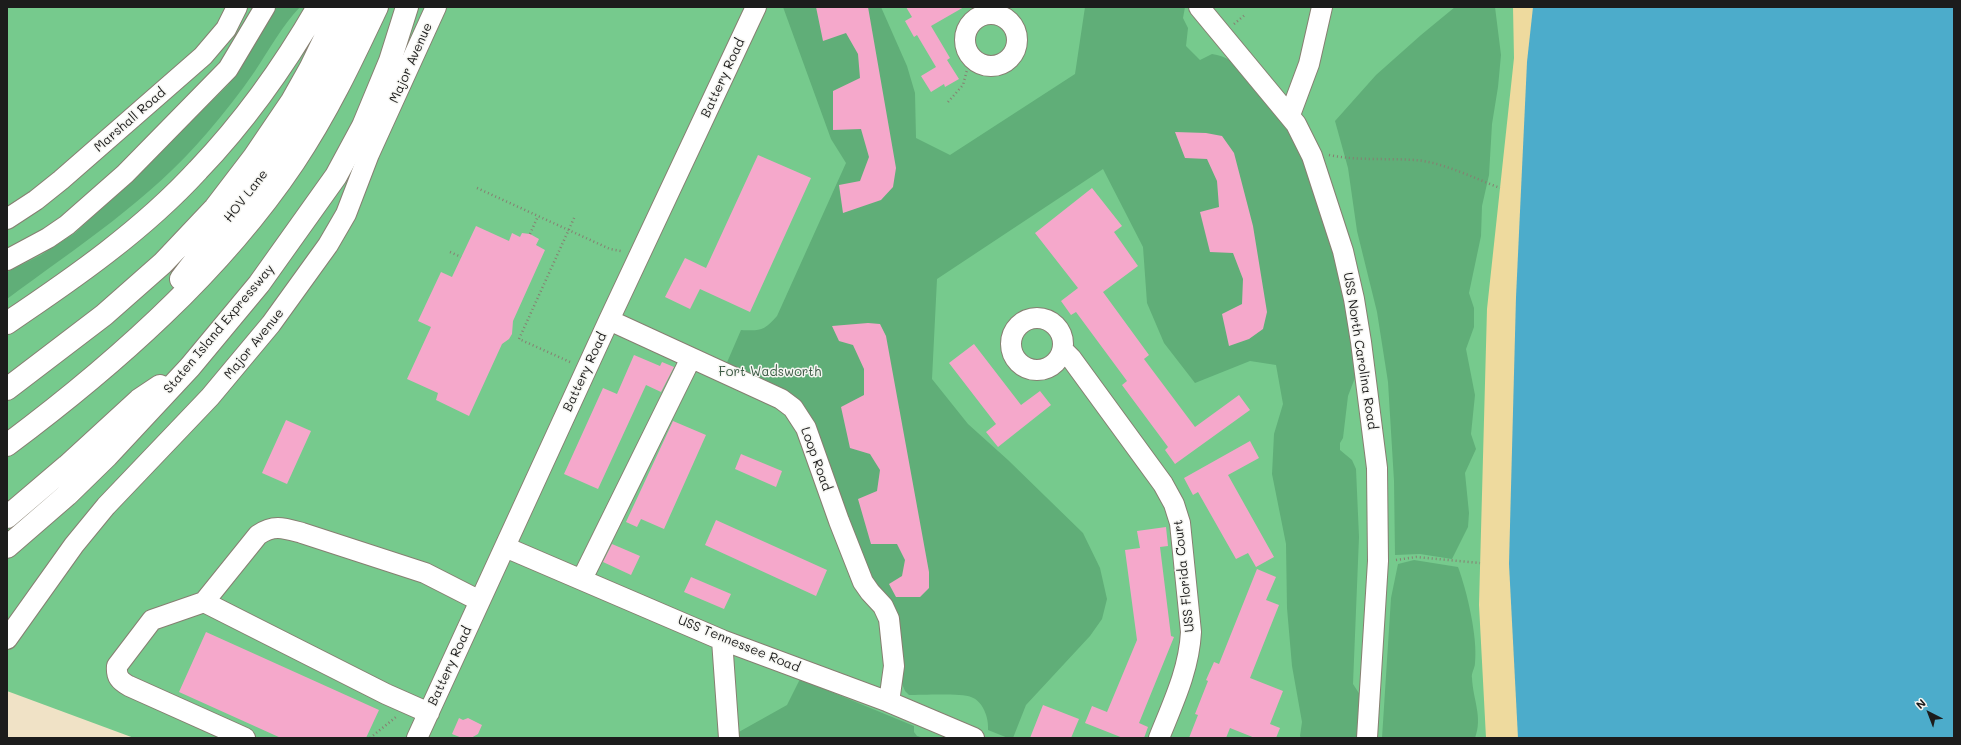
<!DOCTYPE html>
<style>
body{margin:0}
#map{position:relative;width:1961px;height:745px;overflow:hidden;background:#f0e2c6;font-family:Mali,sans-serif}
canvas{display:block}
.frame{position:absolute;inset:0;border:8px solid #1c1c1c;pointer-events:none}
.north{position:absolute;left:1909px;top:693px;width:40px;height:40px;-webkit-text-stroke:3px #f6f6f2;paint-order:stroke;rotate:318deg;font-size:11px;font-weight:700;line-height:16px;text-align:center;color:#1c1c1c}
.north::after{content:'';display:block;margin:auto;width:14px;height:18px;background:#1c1c1c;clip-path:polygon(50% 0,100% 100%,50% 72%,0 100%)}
</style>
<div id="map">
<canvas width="1961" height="745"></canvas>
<div class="frame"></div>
<div class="north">N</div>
</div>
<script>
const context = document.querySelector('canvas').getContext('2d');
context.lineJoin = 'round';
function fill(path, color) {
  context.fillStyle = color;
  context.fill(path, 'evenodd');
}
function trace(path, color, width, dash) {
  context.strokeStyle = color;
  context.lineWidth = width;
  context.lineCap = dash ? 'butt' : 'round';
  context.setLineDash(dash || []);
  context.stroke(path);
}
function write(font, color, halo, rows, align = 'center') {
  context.font = font + ' Mali,sans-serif';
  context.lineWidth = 3;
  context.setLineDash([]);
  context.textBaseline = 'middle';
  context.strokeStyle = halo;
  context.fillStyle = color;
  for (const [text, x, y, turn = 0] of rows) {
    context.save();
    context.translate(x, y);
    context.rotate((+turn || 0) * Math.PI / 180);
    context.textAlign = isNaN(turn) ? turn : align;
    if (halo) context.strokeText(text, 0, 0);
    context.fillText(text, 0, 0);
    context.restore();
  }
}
fill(new Path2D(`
 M7,7H1533L1518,738H134L7,691Z`), '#76ca8d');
fill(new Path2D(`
 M276,7H300C282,26 269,50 255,71C240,93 224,113 207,133C150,200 77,247 7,299V272L41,255L75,233L133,179L228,85Z
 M783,7H881L907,66L915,93L916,138L950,155L1075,74L1085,7H1185L1183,18L1188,28L1186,46L1200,60L1212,54C1226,56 1234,62 1244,71L1300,145L1338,259L1358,370L1348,396L1343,438L1340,443V450L1352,460L1356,469L1359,537L1353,684L1362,698L1358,738H1301L1300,736L1302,722L1292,666L1287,608L1286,544L1272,474L1274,434L1283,404L1276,365L1250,361L1195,383L1164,343L1147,303L1143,247L1103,169L937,279L932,379L968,424L1008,460L1083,533L1100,568L1107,599L1102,619L1090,636L1026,705L1013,738H1008L988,730C989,718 983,701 971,697C962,693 921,695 909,695L905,691L900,679L901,629L895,612L864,568L811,416L802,405L725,367L741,330C760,331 764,331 777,316L846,163L831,139Z
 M1455,7H1495L1501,55L1498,87L1492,124L1489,175L1482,206L1481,236L1469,293L1474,308V327L1466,349L1475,395L1471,434L1476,449L1465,473L1469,513L1468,527L1452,559L1420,554L1395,555L1394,481L1388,382L1377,312L1357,231L1348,168L1335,121L1376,75L1421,35Z
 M1414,560L1458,567C1467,591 1478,638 1475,663C1475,668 1471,673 1472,678C1473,700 1483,717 1475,738H1382L1391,598L1398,564Z
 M800,679L914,726V732L917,736L924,738H737V733L787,705Z`), '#60ae78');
fill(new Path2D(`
 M1513,7H1649L1621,738H1486L1479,605L1487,309L1514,58Z`), '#eeda9e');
fill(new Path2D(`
 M1533,7H1954V738H1518L1509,564L1516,297L1527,62Z`), '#4caccb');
fill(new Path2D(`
 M816,7H868L896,168L893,187L881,200L843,213L839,185L860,181L869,157L861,129L833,130V91L860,78L858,54L846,33L823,41Z
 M906,7H964L931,26L950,58L947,60L959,79L945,87L944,84L931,92L921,76L936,67L917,35L914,37L905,21L912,17Z
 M1175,132L1206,133L1222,136L1234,153L1253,226L1267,312L1263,329L1249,339L1229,346L1222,314L1242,304L1243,279L1233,253L1210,252L1200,212L1219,207L1217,181L1207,159L1185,158Z
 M758,155L811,178L750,312L700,289L690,309L665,297L685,258L706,268Z
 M1092,188L1122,226L1114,232L1138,266L1103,292L1149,355L1144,359L1195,427L1239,395L1250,410L1175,464L1165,450L1168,447L1122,385L1127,381L1076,312L1071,315L1061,301L1078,288L1035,233Z
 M476,226L509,241L512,233L520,237L522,233L530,234L539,239L536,245L545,250L513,321L512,334L509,339L502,344L469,416L436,400L438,393L407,379L431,327L418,321L441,272L452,277Z
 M868,323L880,324L886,336L929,572V588L920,597H896L889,584L902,576L905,560L897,544H871L858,499L877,491L880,470L870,454L850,448L841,407L864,395V369L853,345L839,341L832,326Z
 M974,344L1021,405L1040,391L1051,405L998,447L986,432L996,424L949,363Z
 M634,355L660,366L662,362L674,367L661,392L646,385L598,489L564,474L603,388L617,394Z
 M286,420L311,431L287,484L262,473Z
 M673,421L706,435L664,529L641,519L637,527L626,522Z
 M1250,441L1259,458L1228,475L1274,557L1256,567L1248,553L1236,559L1198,492L1193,495L1184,478Z
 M741,454L782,471L776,487L735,469Z
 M716,520L827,570L816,596L705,545Z
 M1166,527L1168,546L1160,547L1171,636L1174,637L1139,723L1148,727L1144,738H1123L1085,723L1092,706L1107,712L1137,640L1125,550L1140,548L1137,531Z
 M612,544L640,556L631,575L603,562Z
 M1257,569L1276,577L1266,600L1279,605L1250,678L1283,691L1270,724L1280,728L1276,738H1255L1230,728L1226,738H1189L1198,715L1195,714L1208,681L1206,680L1214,662L1219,664Z
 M691,577L731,594L724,609L684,592Z
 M206,632L379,710L366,738H281L179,692Z
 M1043,705L1079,719L1071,738H1030Z
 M459,718L463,720L468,718L482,725L478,734L471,738H462L452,734Z`), '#f5a8cb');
const minor = new Path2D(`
 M1199,7L1296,124L1312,156L1343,251L1354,299L1361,342L1377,468L1378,561L1367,738
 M965 40a26 26 0 1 1 52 0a26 26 0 1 1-52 0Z
 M1290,115L1309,64L1322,7
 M7,219L36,200L61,180L203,56L226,29L237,7
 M7,260L48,238L67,225L125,174L228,69L265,7
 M1011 344a26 26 0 1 1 52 0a26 26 0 1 1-52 0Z
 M609,320L781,399L793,408L806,428L839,521L863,582L870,592L883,606L889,619L894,666L889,702
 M1063,350L1071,358L1163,484L1174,504L1180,523L1191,632C1189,670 1173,703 1159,738
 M505,547L722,640L889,702L974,738
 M582,579L691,358
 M204,602L386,694L429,713
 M7,639L74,545L106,506L210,397L271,324L328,245L346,214L369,154L436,7
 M722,640L729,738
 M245,738L129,686C120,681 116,677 117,666L152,620L204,602L258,535C274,524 284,528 302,533L425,573L480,601
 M417,738L609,320L756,7`);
const highway = new Path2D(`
 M181,279C212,237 249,198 278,154C309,108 334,57 358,7
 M7,323C74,278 143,230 198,170C245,121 284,66 318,7
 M7,389L104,315L163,263L215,208L254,157L292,101L310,69L340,7
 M7,445C113,366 220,272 294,162C327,113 352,60 377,7
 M7,517L67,466L139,400L160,386
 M7,547L67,495L107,456L190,367L259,284L336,176L363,126L390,61L407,7`);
trace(minor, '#867f71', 22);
trace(highway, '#867f71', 24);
trace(new Path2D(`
 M1234,24L1246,14
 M948,102L963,85L967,70
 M1329,155C1358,161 1386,158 1415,160C1442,162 1474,178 1500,188
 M477,188L610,249L621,251
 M530,234L538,216
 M450,252L461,257
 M570,362L519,339L575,216
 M1396,560L1416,557L1480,563
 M370,738L396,717`), '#867f71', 2.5, [1, 3]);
trace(minor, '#fff', 20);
trace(highway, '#fff', 22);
write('13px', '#1c1c1c', '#f6f6f2', [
 ["Major Avenue",411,63,-66],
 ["Battery Road",723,78,-65],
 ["Marshall Road",130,120,-41],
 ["HOV Lane",246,196,-52],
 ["Staten Island Expressway",219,329,-50],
 ["Major Avenue",254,344,-51],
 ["USS North Carolina Road",1360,351,81],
 ["Battery Road",585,372,-65],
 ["Loop Road",816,459,70],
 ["USS Florida Court",1184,576,-96],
 ["USS Tennessee Road",739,644,22],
 ["Battery Road",450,666,-65]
]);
write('13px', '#3c5944', '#f6f6f2', [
 ["Fort Wadsworth",770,372]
]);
</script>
